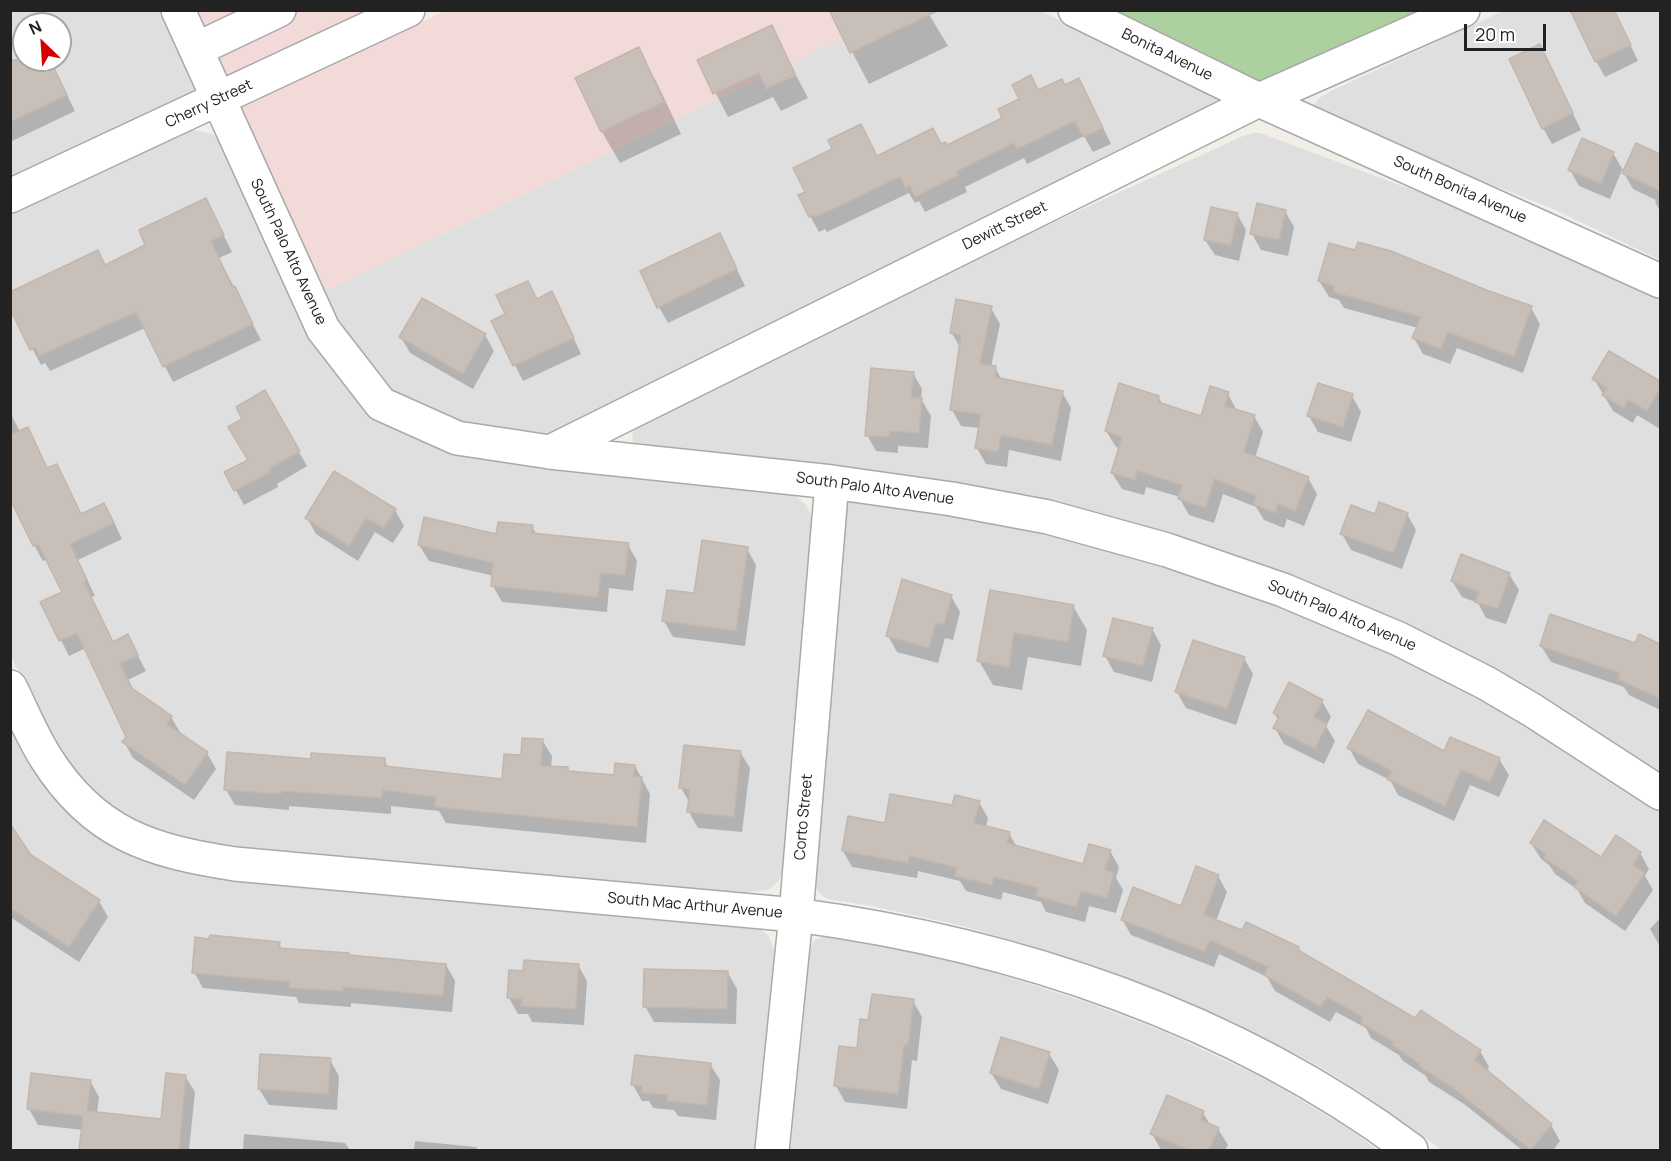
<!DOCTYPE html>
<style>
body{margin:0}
#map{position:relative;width:1671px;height:1161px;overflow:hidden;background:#f2efe9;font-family:Manrope,sans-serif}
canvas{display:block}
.frame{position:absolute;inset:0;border:12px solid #222;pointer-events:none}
.north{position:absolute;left:12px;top:12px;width:60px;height:60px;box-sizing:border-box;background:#fff;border:2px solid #a7a7a7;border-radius:50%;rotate:335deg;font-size:16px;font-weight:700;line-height:24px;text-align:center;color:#222}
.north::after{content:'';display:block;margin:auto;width:21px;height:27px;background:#d40000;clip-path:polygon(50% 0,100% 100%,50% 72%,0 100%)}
.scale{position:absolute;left:1464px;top:24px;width:82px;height:27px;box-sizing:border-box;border:3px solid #222;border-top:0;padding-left:8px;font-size:18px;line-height:21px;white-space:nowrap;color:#222;-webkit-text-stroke:4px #fff;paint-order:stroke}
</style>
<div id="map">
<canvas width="1671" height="1161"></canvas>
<div class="frame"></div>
<div class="north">N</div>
<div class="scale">20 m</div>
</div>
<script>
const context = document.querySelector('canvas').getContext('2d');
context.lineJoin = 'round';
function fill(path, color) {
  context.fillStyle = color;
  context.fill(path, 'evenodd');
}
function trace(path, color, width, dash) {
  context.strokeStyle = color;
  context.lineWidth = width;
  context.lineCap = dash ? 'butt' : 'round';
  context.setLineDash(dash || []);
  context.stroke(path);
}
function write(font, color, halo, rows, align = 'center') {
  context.font = font + ' Manrope,sans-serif';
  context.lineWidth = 4.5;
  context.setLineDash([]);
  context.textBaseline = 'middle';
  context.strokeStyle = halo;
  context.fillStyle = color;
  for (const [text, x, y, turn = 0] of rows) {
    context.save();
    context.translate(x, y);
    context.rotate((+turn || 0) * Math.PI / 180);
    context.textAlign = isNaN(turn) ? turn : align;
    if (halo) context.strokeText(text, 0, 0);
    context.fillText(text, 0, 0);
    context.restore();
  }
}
fill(new Path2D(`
 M10,11H162L199,91L11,179ZM24,24H60V60H24Z
 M897,11H1041L1224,100L547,436L459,423L389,391L335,321L322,293Z
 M1503,11H1660V260L1551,208L1386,143L1313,107L1319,98L1333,90Z
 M193,130L213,134L220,142L301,318L340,378L370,410L458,454L474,458L788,492L795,495L806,505L812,517L813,525L787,863L779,880L773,887L767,890L734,894L267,853L168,836L122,817L90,793L49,737L11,656V213L184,132Z
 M1254,133H1260L1456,206L1660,300V777L1306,583L634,446L632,435L636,424L912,287L1243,136Z
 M856,500L1050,531L1209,577L1351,633L1477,694L1660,808V1150H1442L1356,1089L1317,1065L1231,1021L1168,994L1055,953L963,926L872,906L828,899L820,894L814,883L844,511L848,502Z
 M10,718L84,825L760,929L768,935L775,952L757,1150H11Z
 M826,936L905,950L993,972L1092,1004L1165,1032L1263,1078L1338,1122L1378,1150H786L809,948L815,940Z`), '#e0dfdf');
fill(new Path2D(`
 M193,11H370L225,79Z
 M445,11H897L322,293L238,108Z`), '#f2dad9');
fill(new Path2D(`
 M1109,11H1423L1258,83Z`), '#add19e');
fill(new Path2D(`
 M922,10L930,16L948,46L869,84L833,16Z
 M1614,10L1638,61L1605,77L1596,61Z
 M771,27L795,72L765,86V89L796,75L808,98L781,111L773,97L728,117L699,61Z
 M638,49L656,81L681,134L620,163L602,132Z
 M10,56L14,64L24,59L50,60L75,111L10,142Z
 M1548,62L1581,130L1552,144L1543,128Z
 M1064,87L1087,96L1111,144L1093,152L1084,136L1027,164L1024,158L965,187L967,192L925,212L919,201L915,203L909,193L827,232L825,229L819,232L810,216L807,193L834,150L861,126L877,157L942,145L947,147L1004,118L1038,92Z
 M1637,145L1660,156V211L1655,202L1656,200L1633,189L1622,170L1610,199L1579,186L1570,170L1613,153L1624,172Z
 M1285,211L1294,227L1288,256L1261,250L1252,234Z
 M1237,214L1246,230L1239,261L1215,255L1205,240Z
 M214,216L232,252L219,258L261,340L173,382L145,328L50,371L45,363L41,365L10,306L105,266Z
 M728,251L745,286L668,323L659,307Z
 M1356,252L1531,308L1540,324L1523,373L1457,348L1450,364L1423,354L1414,338L1418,328L1344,308L1339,300L1329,297L1319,281Z
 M537,300L560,309L581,354L523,381L493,321Z
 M991,308L1000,324L991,367L995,368L1002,380L1062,392L1071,408L1061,461L1009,450L1007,467L986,464L977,448L980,428L961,426L952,410L961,349L951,332Z
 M485,335L494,351L473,389L410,353L401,337Z
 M1610,353L1660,383V429L1637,415L1633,423L1613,411L1594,379Z
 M913,373L922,389L921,399L931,416L928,448L898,446V453L876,451L867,435Z
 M264,392L307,466L277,484L278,487L244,505L226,473L250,461L244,419Z
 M1228,394L1237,411L1254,416L1263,432L1255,458L1308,478L1317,494L1304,526L1287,519L1284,528L1264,520L1256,507L1223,494L1214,523L1189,515L1180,499V497L1146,487L1144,495L1122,489L1112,473L1120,448L1116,447L1106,431L1158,397L1164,406L1202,418Z
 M1352,396L1361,412L1351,442L1318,432L1309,416Z
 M10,412L20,432L27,429L48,469L81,515L104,505L113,520L122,539L78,560L95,596L91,597L114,643L136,652L146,671L128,680L133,691L171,717L180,732L179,734L207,753L216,769L194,800L133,758L124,742L128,737L86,648L69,656L42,603L64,592L48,559L43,561L34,545L10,495Z
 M395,510L404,526L393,543L375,532L358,561L316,534L307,518Z
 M1407,514L1416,530L1402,569L1351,550L1342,534L1376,515Z
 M532,527L537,535L628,545L637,561L633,591L609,588L607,612L502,602L493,586L494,576L429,561L419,545L498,536Z
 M747,549L756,565L745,646L673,637L664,621Z
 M1509,574L1519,590L1506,624L1486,618L1478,603L1462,597L1452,581Z
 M991,592L1073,606L1087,630L1081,666L1028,657L1022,690L993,685L979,661Z
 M951,596L960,612L953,640L945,638L938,663L897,652L888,636Z
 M1152,629L1161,645L1152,682L1114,672L1105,656Z
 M1640,636L1660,646V710L1629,695L1624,687L1551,662L1541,646L1636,645Z
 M1244,658L1253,674L1236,725L1186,708L1177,692Z
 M1322,701L1331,717L1326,726L1335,741L1324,764L1284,744L1275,728L1279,721L1274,713Z
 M542,740L552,756L551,768L567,769L569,772L615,776L635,766L650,794L646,843L446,823L439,811L391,806V814L289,806V810L235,805L226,790L312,760H384L389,768L503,781L522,756Z
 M1349,748L1445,753L1499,759L1509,775L1499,797L1470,785L1454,821L1398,795L1390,780L1358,764Z
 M740,752L750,768L742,832L698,828L689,812L690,803L681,788Z
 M979,802L988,818L986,827L1009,833L1017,847L1084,866L1110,851L1119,867L1116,878L1123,890L1116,913L1089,906L1085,922L1046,912L1041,902L1003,892L1001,900L966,891L960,881L918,871L917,878L852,867L843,851L886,825Z
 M1531,843L1601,859L1640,853L1649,869L1645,876L1653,890L1625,931L1585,903L1577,889L1555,874L1549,865L1541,859Z
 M1218,876L1227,892L1216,921L1243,932L1298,948L1302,955L1416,1020L1480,1051L1489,1067L1486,1072L1551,1125L1560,1141L1554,1149L1556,1150H1522L1464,1104L1429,1082L1426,1076L1403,1061L1399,1055L1371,1038L1366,1028L1336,1012L1330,1022L1275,991L1267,977L1219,954L1214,967L1131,935L1122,919L1182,908Z
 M10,885L99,901L108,917L79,962L10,917Z
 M1660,918V946L1650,929Z
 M211,940L279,944L282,949L446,965L455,981L452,1012L351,1003V1007L299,1003L296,997L203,988L194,972Z
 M578,965L587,981L584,1025L532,1022L528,1014H518L509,998L525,973Z
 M728,973L737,989L736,1024L654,1022L645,1006Z
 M913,1001L922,1017L917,1061L912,1060L907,1109L845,1102L836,1086L858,1050L870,1021Z
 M1049,1054L1059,1070L1048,1104L1001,1089L991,1073Z
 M330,1060L339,1076L337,1110L269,1105L259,1089Z
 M710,1064L720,1080L716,1120L678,1116L674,1110L653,1108L649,1101H642L633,1085Z
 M185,1076L195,1092L189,1150H81L83,1130L38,1125L29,1109L90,1081L99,1097L97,1113L162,1121Z
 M1203,1113L1211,1126L1218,1129L1228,1145L1225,1150H1161L1152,1134Z
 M244,1134L345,1143L350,1150H243Z
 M415,1141L476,1147L478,1150H414Z`), '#0003');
const building = new Path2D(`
 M829,10H939L850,53Z
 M1570,10H1614L1631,45L1595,62Z
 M772,25L795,74L766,88L759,73L713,94L697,60Z
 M1540,44L1573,113L1542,129L1509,59Z
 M639,47L664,102L601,132L575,78Z
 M10,60H50L67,95L10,122Z
 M1031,75L1038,90L1062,79L1065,85L1079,78L1103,128L1083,137L1075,121L1017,149L1014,143L957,171L959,175L915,197L910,186L905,188L900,177L816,217L815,214L809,217L798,195L805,192L793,168L832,149L828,140L861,124L877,156L933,128L941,144L946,142L947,145L1002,118L998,109L1019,99L1012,85Z
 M1582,138L1614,152L1601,184L1568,170Z
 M1636,143L1660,154V191L1622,173Z
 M206,198L224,235L211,241L232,287L235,286L253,324L163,367L136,312L39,356L36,348L30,350L10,309V292L98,250L105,265L145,245L139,230Z
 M1257,203L1286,210L1279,240L1250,234Z
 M1211,207L1238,213L1231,245L1204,240Z
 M720,233L737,269L657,308L640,271Z
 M1358,242L1391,251L1489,291L1532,306L1514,357L1448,332L1441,349L1412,338L1421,317L1333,292L1334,286L1318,281L1329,243L1355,250Z
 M528,281L537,299L552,291L574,338L513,366L491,321L505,314L496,295Z
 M422,298L486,334L463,374L399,337Z
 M956,299L992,306L980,364L996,366L995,377L1063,391L1052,445L1001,435L998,452L975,448L981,414L950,410L961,335L950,333Z
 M1609,351L1660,381V388L1647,411L1628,400L1624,408L1602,395L1607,388L1592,379Z
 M871,368L914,372L911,397L922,398L919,433L890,431L889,437L865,436Z
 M1119,383L1159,396L1158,402L1201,416L1210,386L1229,392L1225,406L1255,415L1244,452L1309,477L1295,511L1278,504L1275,513L1253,504L1256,496L1214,479L1206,508L1178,499L1182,485L1137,471L1135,480L1111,473L1122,437L1105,431Z
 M1318,383L1353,394L1343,427L1307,416Z
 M265,390L300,451L269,469L271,472L234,491L224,472L248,460L228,427L242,419L236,407Z
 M28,427L47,468L57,464L81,514L104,503L114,523L70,544L87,580L84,582L113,642L128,634L138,655L120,664L132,688L172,716L167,724L208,752L185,785L122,742L126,737L77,633L59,641L40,602L62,592L38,544L33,546L10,499V435Z
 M334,471L396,509L384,528L366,518L349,546L305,518Z
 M1379,502L1408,513L1393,553L1340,534L1351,505L1375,514Z
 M424,517L496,534L498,522L533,525L532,533L629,543L625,575L601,573L598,597L491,586L493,563L418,545Z
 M702,540L748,547L736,631L662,621L667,590L694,593Z
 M1461,554L1510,573L1498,609L1475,602L1479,592L1451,581Z
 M902,579L952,595L944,625L936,623L929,648L886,636Z
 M990,590L1074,605L1068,642L1014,633L1009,667L977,661Z
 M1550,614L1635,643L1639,634L1660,644V699L1618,679L1620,673L1540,646Z
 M1113,618L1153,628L1143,666L1103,656Z
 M1193,640L1245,657L1227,709L1175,692Z
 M1289,682L1323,700L1314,717L1327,724L1315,749L1273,728L1279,717L1273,713Z
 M1368,710L1444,751L1450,737L1500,758L1490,782L1461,770L1445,806L1387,779L1392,771L1347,748Z
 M522,738L543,739L541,766L568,767V771L614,775L615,763L635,765L634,777H642L637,827L435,807L436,797L383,790L382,798L281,791V794L224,790L227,752L311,759V753L385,758V766L502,779L504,754L521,755Z
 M684,745L741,751L734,817L687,812L690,789L679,788Z
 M890,794L952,805L955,795L980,801L974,823L1010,832L1007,843L1083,864L1089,844L1111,850L1105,870L1114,873L1107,898L1081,891L1076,907L1036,896L1038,888L994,877L992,885L955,876L957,868L909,856L908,863L842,851L848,816L885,823Z
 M1544,820L1601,857L1616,835L1641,852L1633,865L1645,873L1616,916L1574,887L1578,881L1544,858L1546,854L1530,843Z
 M10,824L31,855L100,900L69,947L10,908Z
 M1196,866L1219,875L1204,915L1242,930L1246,922L1299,947L1298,950L1415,1018L1421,1010L1481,1050L1475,1060L1552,1124L1531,1150L1453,1088L1419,1066L1420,1064L1392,1045L1394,1042L1361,1023L1363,1017L1327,997L1321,1007L1264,975L1268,967L1210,940L1205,952L1121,920L1133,887L1181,906Z
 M210,935L280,942L279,948L349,953V955L446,964L443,996L343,987L342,991L289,988V982L192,973L195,937L209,939Z
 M524,960L579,964L576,1009L521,1006L522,999L507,998L509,970L523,971Z
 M644,969L728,971L727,1009L643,1007Z
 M872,994L914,999L908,1045H904L898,1094L834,1086L839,1046L857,1048L860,1019L868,1020Z
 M1001,1037L1050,1052L1039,1089L990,1073Z
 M260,1054L331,1058L328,1094L258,1089Z
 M635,1055L711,1063L707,1105L667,1101L668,1095L642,1093V1086L631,1085Z
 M31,1073L91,1080L87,1111L161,1119L166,1073L186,1075L179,1150H79L83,1116L27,1109Z
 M1167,1095L1204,1111L1201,1120L1219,1128L1209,1150H1189L1150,1134Z`);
fill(building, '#c7bfb8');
trace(building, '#c4b6ab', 1.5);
const minor = new Path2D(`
 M178,10L323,329L381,404L457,438L550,452L832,482L952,499L1048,517L1167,550L1283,590L1399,639L1486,683L1532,710L1660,793
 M1075,10L1259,100L1660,281
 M197,49L279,10
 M10,196L408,10
 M550,452L1259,100L1463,10
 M10,687C22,711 32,736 46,758C94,834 150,851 235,864L796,915C1014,944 1233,1017 1411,1150
 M772,1150L796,915L832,482`);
trace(minor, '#a9a9a9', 36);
trace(minor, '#fff', 33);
write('15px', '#222', '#fff', [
 ["Bonita Avenue",1167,55,26],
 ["Cherry Street",209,104,-25],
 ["South Bonita Avenue",1460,190,24],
 ["Dewitt Street",1005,226,-26],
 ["South Palo Alto Avenue",288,252,65],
 ["South Palo Alto Avenue",875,489,8],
 ["South Palo Alto Avenue",1342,616,23],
 ["Corto Street",804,817,-85],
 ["South Mac Arthur Avenue",695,906,5]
]);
</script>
